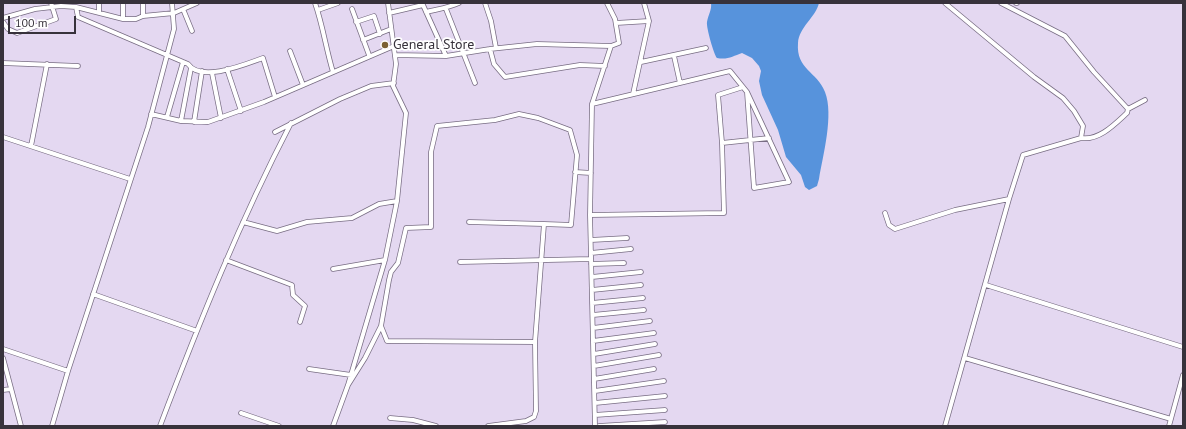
<!DOCTYPE html>
<style>
body{margin:0}
#map{position:relative;width:1186px;height:429px;overflow:hidden;background:#e4d8f1;font-family:"PT Sans",sans-serif}
canvas{display:block}
.frame{position:absolute;inset:0;border:4px solid #37323b;pointer-events:none}
.scale{position:absolute;left:8px;top:16px;width:68px;height:18px;box-sizing:border-box;border:2px solid #37323b;border-top:0;padding-left:5px;font-size:12px;line-height:14px;white-space:nowrap;color:#37323b;-webkit-text-stroke:3px #fff;paint-order:stroke}
</style>
<div id="map">
<canvas width="1186" height="429"></canvas>
<div class="frame"></div>
<div class="scale">100 m</div>
</div>
<script>
const context = document.querySelector('canvas').getContext('2d');
context.lineJoin = 'round';
function fill(path, color) {
  context.fillStyle = color;
  context.fill(path, 'evenodd');
}
function trace(path, color, width, dash) {
  context.strokeStyle = color;
  context.lineWidth = width;
  context.lineCap = dash ? 'butt' : 'round';
  context.setLineDash(dash || []);
  context.stroke(path);
}
function write(font, color, halo, rows, align = 'center') {
  context.font = font + ' "PT Sans",sans-serif';
  context.lineWidth = 3.5;
  context.setLineDash([]);
  context.textBaseline = 'middle';
  context.strokeStyle = halo;
  context.fillStyle = color;
  for (const [text, x, y, turn = 0] of rows) {
    context.save();
    context.translate(x, y);
    context.rotate((+turn || 0) * Math.PI / 180);
    context.textAlign = isNaN(turn) ? turn : align;
    if (halo) context.strokeText(text, 0, 0);
    context.fillText(text, 0, 0);
    context.restore();
  }
}
fill(new Path2D(`
 M711,3H819C816,17 799,27 798,43C796,70 817,71 825,92C834,115 823,155 819,179L817,186L809,190L805,187L801,175L786,157L778,130L762,95L759,81L761,71L759,66L752,58L742,53C733,56 728,60 717,58C714,55 706,27 707,22C708,15 712,10 711,3Z`), '#5793dc');
const minor = new Path2D(`
 M123,3V19
 M143,3V16
 M315,3C323,26 326,49 333,72
 M485,3L491,21L496,48
 M644,3L649,21
 M945,3L1034,77L1063,98L1074,111L1083,126L1081,138
 M1016,3H1017
 M76,7L78,17L188,64C201,83 246,64 263,58L275,97
 M183,9L192,31
 M352,9L369,55
 M446,9L475,83
 M318,10L338,3
 M99,12V3
 M426,12C438,9 448,8 459,3
 M389,13L423,5L446,56
 M3,18L35,9L61,6L76,7L123,19H136L143,16L174,13L197,3
 M3,22L8,29L17,33L56,19L51,3
 M356,22L374,16L380,34
 M616,23L649,21L633,94
 M363,40L391,29
 M490,49L494,64L505,77L580,65L605,66
 M290,51L303,85
 M395,55L446,56L490,49L537,44L611,46
 M674,56L680,83
 M641,62L706,48
 M3,63L78,66
 M227,69L241,111
 M212,73L221,118
 M592,104L730,71L747,92L789,182L754,188L747,92
 M1128,109L1145,100
 M151,114L181,121L208,122L264,102L394,46
 M167,117L183,62
 M181,121L191,68
 M194,122L202,71
 M275,132L340,99L371,86L394,83
 M3,137L130,179
 M722,143L769,138
 M31,146L47,64
 M575,172L591,173
 M885,213L889,225L895,229L955,210L1009,199
 M590,215L724,213L722,143L718,95L743,87
 M243,222L277,231L307,222L352,218L379,204L397,201
 M469,222L544,224
 M591,240L627,238
 M591,253L631,249
 M226,260L292,285L293,295L305,306L300,322
 M460,262L591,259
 M591,264L624,263
 M333,269L385,260
 M592,277L641,272
 M986,285L1183,347
 M592,290L641,285
 M93,294L197,331
 M592,303L643,298
 M593,315L644,310
 M381,326L387,341L535,342
 M593,328L650,321
 M593,341L654,333
 M3,349L68,371
 M594,354L655,344
 M3,358L21,426
 M965,358L1171,419
 M594,366L659,355
 M309,369L351,375
 M594,379L654,369
 M348,385L365,358L381,326L389,280L391,272L398,263L406,228L431,227V152L437,126L495,120L519,114L538,118L570,130L577,155L571,225L544,224L535,342L536,411L534,417L526,421L488,426
 M3,390L11,389
 M595,391L664,381
 M595,403L665,396
 M241,413L279,426
 M595,415L665,410
 M390,418L413,420L436,426
 M52,426L68,371L148,127L174,29L172,3
 M160,426C199,323 240,221 291,123
 M333,426L348,385L385,260L397,201L406,113L393,86L396,64L388,3
 M595,426L590,215L592,104L611,46L619,43L615,19L607,3
 M599,426L665,422
 M945,426L1009,199L1023,155L1081,138C1099,141 1115,124 1127,113L1128,109L1094,72L1065,36L1001,3
 M1169,426L1183,375`);
trace(minor, '#786d83', 5.5);
trace(minor, '#fff', 4);
for (const [x, y, r, color] of [
 [385,45,4,"#7c6133"]
]) {
  const dot = new Path2D();
  dot.arc(x, y, r, 0, 2 * Math.PI);
  context.fillStyle = color;
  context.fill(dot);
  trace(dot, '#fff', 1.5);
}
write('14px', '#37323b', '#fff', [
 ["General Store",393,45]
], 'left');
</script>
